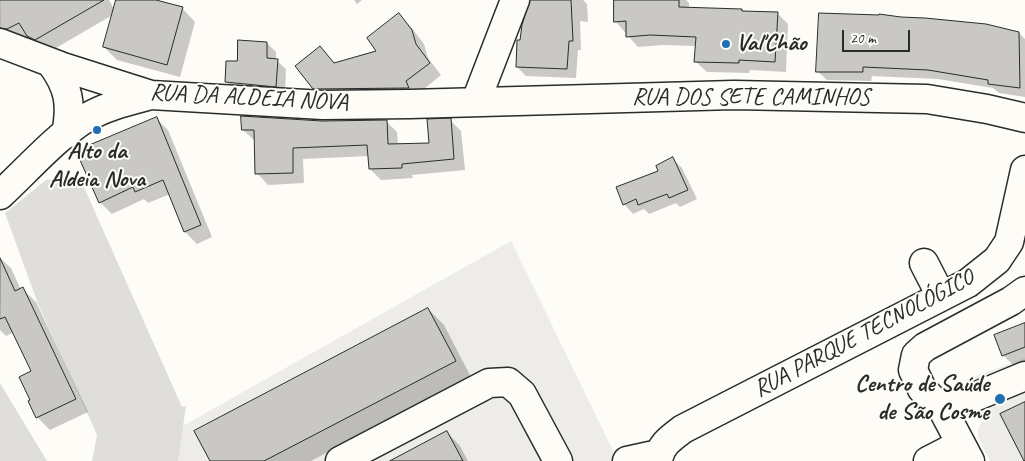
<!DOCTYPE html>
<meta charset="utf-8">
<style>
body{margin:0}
#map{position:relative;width:1025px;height:461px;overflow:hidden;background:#fdfcf7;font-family:Caveat,sans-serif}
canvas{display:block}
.scale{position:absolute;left:842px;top:30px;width:68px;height:22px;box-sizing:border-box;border:2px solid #2b2b2b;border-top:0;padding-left:6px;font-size:15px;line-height:18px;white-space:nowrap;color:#2b2b2b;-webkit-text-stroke:4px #fdfcf7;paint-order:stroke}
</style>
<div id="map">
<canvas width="1025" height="461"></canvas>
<div class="scale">20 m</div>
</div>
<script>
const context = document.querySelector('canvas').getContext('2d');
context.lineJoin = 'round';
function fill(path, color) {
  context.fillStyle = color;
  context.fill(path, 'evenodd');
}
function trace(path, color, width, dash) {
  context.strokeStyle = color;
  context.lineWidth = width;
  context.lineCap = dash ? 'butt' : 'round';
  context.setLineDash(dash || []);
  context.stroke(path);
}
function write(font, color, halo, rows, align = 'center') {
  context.font = font + ' Caveat,sans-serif';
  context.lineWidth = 4;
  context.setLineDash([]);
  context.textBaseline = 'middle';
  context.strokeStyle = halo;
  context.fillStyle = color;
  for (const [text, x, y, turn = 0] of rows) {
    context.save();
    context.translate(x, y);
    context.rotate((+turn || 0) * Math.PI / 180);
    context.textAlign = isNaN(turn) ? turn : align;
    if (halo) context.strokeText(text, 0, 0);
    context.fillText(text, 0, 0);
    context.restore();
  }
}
fill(new Path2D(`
 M511,241L618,461H156L172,432Z
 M1025,358V461H990L978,438V429L983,419L965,380Z`), '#edece8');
fill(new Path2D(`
 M79,176L182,407L186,406L178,461H92L97,435L38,304L5,213L46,180Z
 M0,383L47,461H0Z`), '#dfdeda');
fill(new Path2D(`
 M0,0H109L116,13L49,52L41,49L29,37L21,42L0,32Z
 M136,0H151L182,8L195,22L180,77L117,60L104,47Z
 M354,0H362L357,4Z
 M531,0H583L587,4L588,22L580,21L581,50H578L576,78L526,76L517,67L521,41Z
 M616,0H686L689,3V9L742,10L744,12L778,14L788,24L786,72L750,70L749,73L707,72L696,62V46L662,45L638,47L616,22Z
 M399,15L411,27L424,44L428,58L441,75L418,94L326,100L314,88L320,48L336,64L378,51Z
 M1019,33L1025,39V97L999,93L993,88L938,79L872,76L871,81L827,80L817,71Z
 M267,43L276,52V60L286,69L285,95L236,91L226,81L239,63Z
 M156,118L168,130L212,237L197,244L185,232L170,194L148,203L144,199L112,214L100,202Z
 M450,120L461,131L465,170L412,175L413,178L381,180L370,169L369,156L303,159L304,183L268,185L257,173L255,141L243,130L322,122L386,121L397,132L398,145L431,144Z
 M673,159L682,168L697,199L680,207L676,203L649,214L644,209L633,214L624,204Z
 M0,258L11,268L21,290L23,289L36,302L88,412L50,430L37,417L31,401L33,372L14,332L6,336L0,330Z
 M428,309L444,325L471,377L311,461H211Z
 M1025,325V369L1019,371L1003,355Z
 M447,432L460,446L468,461H393Z`), '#0003');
const building = new Path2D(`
 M0,0H104L35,40L27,36L19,23L7,29L0,28Z
 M116,0H156L183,7L167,65L103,47Z
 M530,0H571L573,41H569L567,69L516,67L517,40H520L522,25Z
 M614,0H679V7L742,9V11L778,12L775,62L739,60V63L694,62L696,37L650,35L626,37V21L614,22Z
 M399,13L412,30L416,44L430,63L406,81L409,88L313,89L295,66L320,46L334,63L376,51L367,38Z
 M819,13L879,15V14L901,17L925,18L986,24L1019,32L1020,88L988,84V80L928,70L863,67V72H816Z
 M238,40L267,42V58L278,59L276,87L225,82L226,61H237Z
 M241,116L322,121L387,120L388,144L429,143L427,119L451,118L454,159L402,164V168L369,169L367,145L293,148V173L255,174L254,130H242Z
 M157,117L201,225L184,232L163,180L135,192L133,187L99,203L76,151Z
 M673,157L688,190L669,198L667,194L638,205L636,199L623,205L616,187L658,171L656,166Z
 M0,258L15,291L23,287L76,399L36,418L28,401L30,400L19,377L31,371L5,317L0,319Z
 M428,308L456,361L264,461H210L194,431Z
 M1025,323V347L1002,356L994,335Z
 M1025,402V461H1024L1000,414Z
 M447,431L463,461H390Z`);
fill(building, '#c9c8c4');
trace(building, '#2b2b2b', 1);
const minor = new Path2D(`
 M0,43L63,67L151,95L323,105L410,104L734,95L927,99L987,109L1025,118
 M51,63C69,87 72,104 66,134
 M476,101L515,0
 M0,195C26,171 57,136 86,118C106,106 129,101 151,95
 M924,263L941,296
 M943,410L1025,376
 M340,461L489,383L508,382L522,394L558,461
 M627,461L659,454
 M658,461C660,445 671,438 683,429L968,283L997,260L1009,242L1025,170
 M928,461L961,444
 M970,461L943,410L922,389L913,370L916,355L925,347L1011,301L1025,291`);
trace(minor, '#2b2b2b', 31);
trace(minor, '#fdfcf7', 28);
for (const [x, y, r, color] of [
 [726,44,5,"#1f6fb2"],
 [97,130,5,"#1f6fb2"],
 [1000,399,6,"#1f6fb2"]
]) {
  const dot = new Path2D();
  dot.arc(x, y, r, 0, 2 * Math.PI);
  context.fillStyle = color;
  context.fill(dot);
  trace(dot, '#fdfcf7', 2);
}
write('bold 24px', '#2b2b2b', '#fdfcf7', [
 ["Val'Chão",736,44],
 ["Alto da",97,152,"center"],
 ["Aldeia Nova",97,180,"center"],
 ["Centro de Saúde",989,385,"right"],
 ["de São Cosme",989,413,"right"]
], 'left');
write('24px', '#2b2b2b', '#fdfcf7', [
 ["RUA DA ALDEIA NOVA",249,98,3],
 ["RUA DOS SETE CAMINHOS",751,98],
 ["RUA PARQUE TECNOLÓGICO",864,334,-28]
]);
</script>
